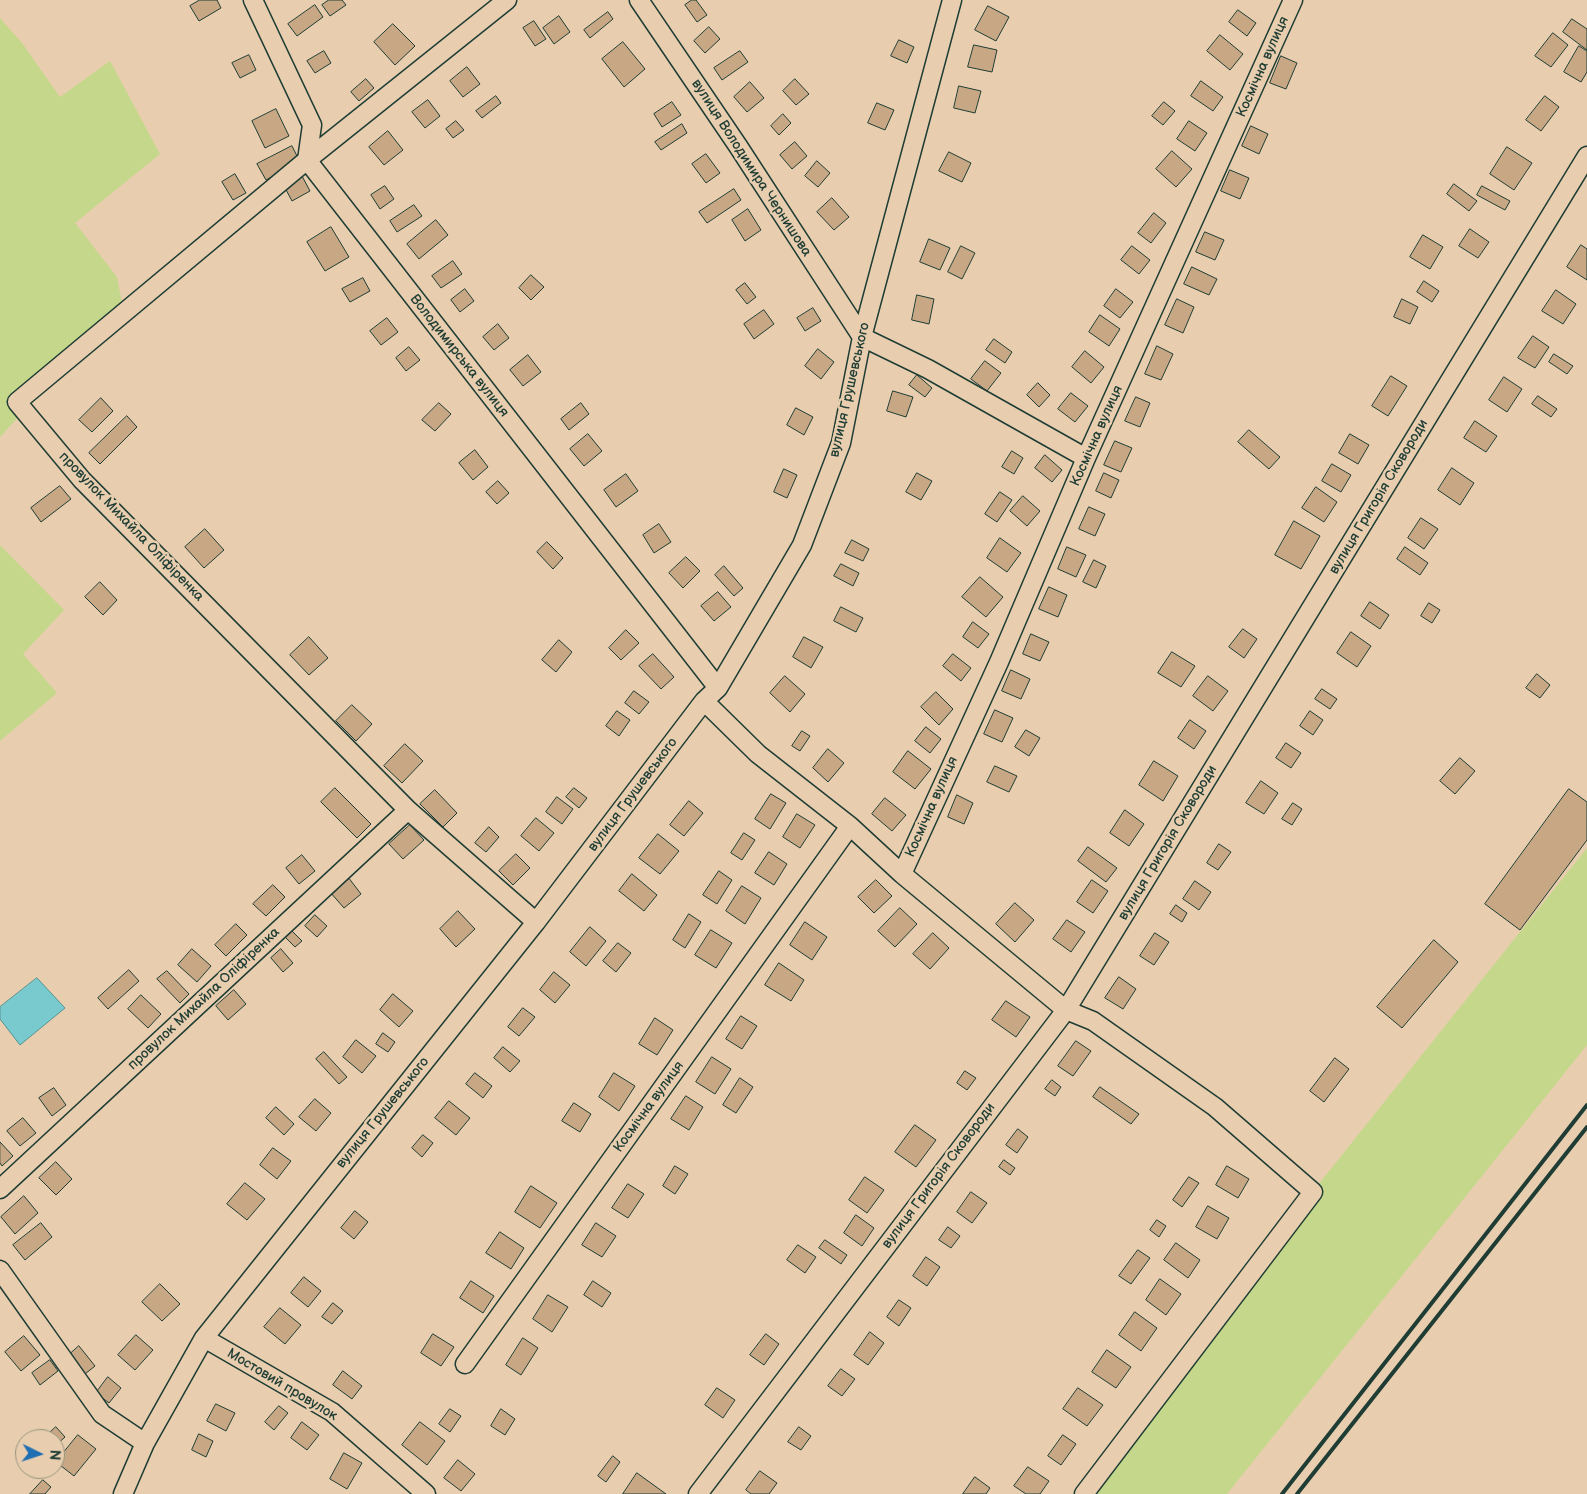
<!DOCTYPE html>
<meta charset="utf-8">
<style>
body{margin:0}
#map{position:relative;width:1587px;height:1494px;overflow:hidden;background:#e8ceaf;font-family:"Balsamiq Sans",sans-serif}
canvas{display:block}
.north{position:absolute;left:15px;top:1429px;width:50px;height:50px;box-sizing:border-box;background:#e8ceaf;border:1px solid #98947e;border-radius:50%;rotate:94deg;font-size:14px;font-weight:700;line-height:20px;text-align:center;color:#1f3d34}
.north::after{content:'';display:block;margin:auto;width:18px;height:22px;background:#1f6fb2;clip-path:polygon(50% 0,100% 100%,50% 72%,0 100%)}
</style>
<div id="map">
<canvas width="1587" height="1494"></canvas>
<div class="north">N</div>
</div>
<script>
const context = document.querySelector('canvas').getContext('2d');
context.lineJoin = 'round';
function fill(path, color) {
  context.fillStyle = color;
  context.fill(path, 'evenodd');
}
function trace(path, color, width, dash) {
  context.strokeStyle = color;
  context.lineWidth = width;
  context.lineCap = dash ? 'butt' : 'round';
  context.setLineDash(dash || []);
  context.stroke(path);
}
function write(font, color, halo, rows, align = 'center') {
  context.font = font + ' "Balsamiq Sans",sans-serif';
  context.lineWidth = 5;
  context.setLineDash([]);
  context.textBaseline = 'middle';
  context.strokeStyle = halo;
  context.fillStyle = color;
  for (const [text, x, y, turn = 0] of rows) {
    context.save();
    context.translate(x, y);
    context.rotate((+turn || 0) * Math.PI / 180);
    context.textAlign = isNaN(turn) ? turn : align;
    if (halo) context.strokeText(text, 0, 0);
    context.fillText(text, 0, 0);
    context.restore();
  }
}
fill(new Path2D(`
 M0,18L22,43L60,97L110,61L160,154L75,223L117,277L125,318L27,408L0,437Z
 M0,545L64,610L23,654L57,693L0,741Z
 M1587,848V1045L1227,1494H1097L1298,1210Z`), '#c5d78b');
const water = new Path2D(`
 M37,978L65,1008L20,1045L0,1019V1007Z`);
fill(water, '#78cace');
trace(water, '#549290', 1);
const building = new Path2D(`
 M200,0H217L221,8L199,21L190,6Z
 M329,0H342L346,5L330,16L322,5Z
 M692,0H696L707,15L697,22L685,5Z
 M315,5L323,17L297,36L288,24Z
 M988,6L1009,17L996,41L975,30Z
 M1238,10L1256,23L1247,36L1229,22Z
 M608,12L613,19L590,38L584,30Z
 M559,16L570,32L554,44L543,28Z
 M1572,19L1587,29V50L1563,32Z
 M534,21L546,39L535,46L523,28Z
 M393,24L415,46L395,65L374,42Z
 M709,27L720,39L705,53L694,41Z
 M1553,33L1568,45L1551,67L1535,56Z
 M1220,35L1243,54L1230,70L1207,51Z
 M899,40L914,47L907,63L891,56Z
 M623,42L645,69L624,87L602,59Z
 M974,45L997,50L992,72L968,67Z
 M1579,46L1587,51V72L1581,82L1564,72Z
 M324,51L331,63L315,73L307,61Z
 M740,51L748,62L722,80L714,68Z
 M249,55L256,70L240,78L232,63Z
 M1281,56L1297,63L1286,89L1270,83Z
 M467,67L480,84L463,97L450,81Z
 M366,79L374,88L359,101L351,92Z
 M795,79L809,94L796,105L783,91Z
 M1201,81L1223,97L1213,111L1191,96Z
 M750,82L764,98L747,112L734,97Z
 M959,86L981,91L975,113L954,108Z
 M496,96L501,103L482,118L476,111Z
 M1545,96L1559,107L1541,131L1526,120Z
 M428,100L440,116L425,128L412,112Z
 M672,102L681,115L662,127L654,114Z
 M1164,102L1175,111L1163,125L1152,116Z
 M877,103L894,110L885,130L868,123Z
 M276,109L289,136L265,148L252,121Z
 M783,114L791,123L779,135L771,126Z
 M456,121L464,130L453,138L446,129Z
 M1189,121L1207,133L1195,151L1177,139Z
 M682,124L687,133L661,150L655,142Z
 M1251,126L1268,134L1259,154L1242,146Z
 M388,131L403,150L384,165L369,147Z
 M795,142L807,156L792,169L780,155Z
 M292,146L300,162L266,180L257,164Z
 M1507,147L1532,163L1514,190L1490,174Z
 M1172,151L1192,169L1176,187L1156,169Z
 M949,152L971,163L962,182L939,171Z
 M706,154L720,173L706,183L692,164Z
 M817,161L830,173L818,187L805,176Z
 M1230,170L1249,178L1240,199L1221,191Z
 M235,174L246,193L233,200L222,182Z
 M302,176L310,191L292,201L284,186Z
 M1454,184L1477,201L1469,211L1447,194Z
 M385,186L394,199L380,209L371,195Z
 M1482,186L1510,201L1505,210L1477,195Z
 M734,189L741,200L707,223L699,212Z
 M832,198L849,217L834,230L817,212Z
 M414,205L422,216L397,232L390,221Z
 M748,209L761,230L745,241L732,220Z
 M1154,213L1166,223L1151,243L1138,233Z
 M436,220L448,235L419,259L407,244Z
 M331,227L349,257L325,271L307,242Z
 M1470,229L1489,242L1478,258L1459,246Z
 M1205,232L1224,240L1215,260L1196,252Z
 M1423,235L1443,247L1430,269L1410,257Z
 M929,239L950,248L940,270L920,262Z
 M1581,245L1587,249V280L1567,267Z
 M961,246L975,253L962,279L948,272Z
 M1132,246L1150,260L1139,274L1121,260Z
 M453,261L462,274L441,288L432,276Z
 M1192,267L1217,279L1209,295L1184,284Z
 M531,275L544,287L531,300L519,288Z
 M363,278L370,291L350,302L342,289Z
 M1424,281L1439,291L1432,302L1417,292Z
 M745,283L756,297L747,304L736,290Z
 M465,289L474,301L460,312L451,300Z
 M1116,289L1133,302L1120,318L1104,306Z
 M1556,290L1576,304L1563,324L1542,311Z
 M917,295L934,299L929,324L912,320Z
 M1177,299L1194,307L1183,333L1165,325Z
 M1402,299L1418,307L1410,324L1394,317Z
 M813,308L821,321L805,331L797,318Z
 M764,310L774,324L754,339L744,324Z
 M1100,315L1120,329L1109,346L1089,332Z
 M387,318L398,332L381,345L370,331Z
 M498,324L509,338L494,350L483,337Z
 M1533,336L1549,347L1535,368L1518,358Z
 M994,339L1012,352L1005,363L986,350Z
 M1157,346L1173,354L1161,380L1145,374Z
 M409,347L420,360L406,371L396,358Z
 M818,349L834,362L821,379L805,366Z
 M1085,351L1104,367L1091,383L1072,367Z
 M1554,354L1573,366L1567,374L1549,362Z
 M528,355L541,372L523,386L510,370Z
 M985,361L1001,373L987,391L971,379Z
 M917,375L932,388L925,397L909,385Z
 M1391,376L1407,386L1388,416L1372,406Z
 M1504,377L1522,389L1507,412L1489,400Z
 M1038,383L1050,395L1039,407L1027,395Z
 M893,391L913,397L906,417L887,411Z
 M1071,393L1088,406L1075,422L1058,409Z
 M1538,396L1557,409L1551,417L1532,404Z
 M1136,397L1150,403L1140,427L1125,421Z
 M101,398L113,411L92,432L79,420Z
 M439,403L451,414L435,431L422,420Z
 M581,403L589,414L569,430L561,419Z
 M796,408L813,417L804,435L787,425Z
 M127,416L137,427L100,464L89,453Z
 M1475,421L1497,436L1486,452L1464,438Z
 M1249,430L1280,457L1269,469L1238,442Z
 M588,434L602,451L584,466L570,449Z
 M1350,434L1369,445L1358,464L1339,453Z
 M1115,441L1132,448L1121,472L1104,465Z
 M475,450L488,467L473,480L459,463Z
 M1012,451L1023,458L1014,474L1002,467Z
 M1045,455L1062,470L1052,482L1035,468Z
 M1332,464L1351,475L1341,492L1322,481Z
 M1452,468L1474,483L1460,505L1438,490Z
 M784,469L797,475L787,498L774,492Z
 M917,473L932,481L921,500L906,492Z
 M1104,473L1119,480L1111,498L1096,491Z
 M626,474L638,491L616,507L604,490Z
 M498,481L509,493L497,504L486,492Z
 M60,486L71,499L41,522L31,508Z
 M1316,487L1337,502L1324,522L1302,508Z
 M1000,492L1012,500L997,522L985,514Z
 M1023,496L1040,511L1027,526L1010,511Z
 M1089,507L1105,514L1095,536L1079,529Z
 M1421,518L1438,529L1424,549L1408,538Z
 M1294,521L1320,536L1301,569L1275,555Z
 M659,524L671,542L654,553L643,535Z
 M205,529L224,550L204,568L185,547Z
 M1000,538L1021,553L1007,572L987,558Z
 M852,540L869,549L863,561L845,553Z
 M547,542L563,558L553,569L537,552Z
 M1067,547L1086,555L1076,577L1058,569Z
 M1405,547L1428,563L1420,575L1397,559Z
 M686,557L700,571L683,588L669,573Z
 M1094,560L1106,566L1096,588L1083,582Z
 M841,564L859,573L853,586L834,576Z
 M724,566L743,588L734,596L715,575Z
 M980,577L1003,597L986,617L962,597Z
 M100,582L117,600L103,615L85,597Z
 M1049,587L1067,595L1058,617L1039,609Z
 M718,592L731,607L714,621L701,606Z
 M1370,602L1389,615L1380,629L1361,616Z
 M1429,603L1440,610L1432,623L1421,616Z
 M841,607L863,618L856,632L834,621Z
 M973,622L989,634L978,648L963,637Z
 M1243,629L1257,639L1244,658L1229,647Z
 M626,630L639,643L621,660L609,648Z
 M1351,632L1371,646L1357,667L1337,653Z
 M1031,634L1049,642L1040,661L1023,654Z
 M309,637L328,658L309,675L290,655Z
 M804,637L823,647L811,668L793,657Z
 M559,640L572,652L556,672L542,660Z
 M1172,652L1195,666L1181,687L1158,673Z
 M653,654L674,677L661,689L639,666Z
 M953,654L971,668L961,681L943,666Z
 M1011,670L1030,679L1021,699L1002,691Z
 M1537,674L1550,685L1540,698L1526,688Z
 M785,676L805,694L790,712L770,693Z
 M1208,676L1228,691L1213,711L1193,696Z
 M1322,689L1337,699L1330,709L1315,699Z
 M634,691L649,702L639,714L625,703Z
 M936,692L953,709L939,725L921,707Z
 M352,705L372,724L356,741L336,721Z
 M995,710L1013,718L1002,742L984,734Z
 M617,711L630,720L619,736L606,726Z
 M1310,711L1323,720L1313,735L1300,726Z
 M1190,720L1206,731L1194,749L1178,738Z
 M926,727L941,739L930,753L915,741Z
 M1026,730L1040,738L1029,756L1015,747Z
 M802,731L810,736L800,751L792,746Z
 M1286,743L1301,753L1291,768L1276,758Z
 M405,744L423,761L402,783L384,766Z
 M828,749L844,763L828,782L813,768Z
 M908,751L931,769L915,789L893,772Z
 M1460,758L1475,771L1455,794L1440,781Z
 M1154,761L1178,776L1163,801L1139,785Z
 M995,766L1017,776L1009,792L987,782Z
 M1261,781L1278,793L1264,814L1246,803Z
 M335,788L371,824L357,838L321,802Z
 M574,788L587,798L579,808L566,797Z
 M1569,789L1587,802V840L1520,930L1485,904Z
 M435,790L457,813L443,827L420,804Z
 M771,794L786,803L770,829L755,819Z
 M957,795L973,803L964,824L948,817Z
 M557,797L573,809L562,824L546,812Z
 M885,798L906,815L892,831L872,814Z
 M689,801L703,813L684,836L670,825Z
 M1293,803L1302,809L1292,825L1282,819Z
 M1125,810L1144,824L1129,846L1110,833Z
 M797,814L815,825L800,848L783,837Z
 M536,818L554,833L539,851L521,836Z
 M410,825L424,840L403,859L389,844Z
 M489,827L499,837L486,852L475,843Z
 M744,833L755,840L742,860L731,853Z
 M658,834L679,851L660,874L639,858Z
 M1219,844L1231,852L1218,870L1207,863Z
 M1088,847L1117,868L1106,882L1078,861Z
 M769,852L787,864L774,885L755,873Z
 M516,854L530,868L513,885L499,871Z
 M302,855L315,871L299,884L286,868Z
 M719,871L732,880L717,904L703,895Z
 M632,874L657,895L644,911L619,891Z
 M348,877L361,894L344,908L330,892Z
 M876,880L892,896L874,913L858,897Z
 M1092,880L1108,891L1093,913L1077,902Z
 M1195,881L1211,892L1199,910L1183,899Z
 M273,885L285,897L266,916L253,904Z
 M742,886L761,898L745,924L726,911Z
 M1015,903L1034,920L1015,942L996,924Z
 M1176,905L1187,913L1182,922L1170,914Z
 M900,908L917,924L895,947L878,931Z
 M458,911L475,929L456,947L440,929Z
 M689,914L701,922L685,948L673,940Z
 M315,915L327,926L317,937L305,926Z
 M1067,920L1085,932L1071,952L1053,939Z
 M805,922L827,937L812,960L790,945Z
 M236,924L247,935L226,956L215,945Z
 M590,927L606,941L586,966L570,952Z
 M290,929L302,941L295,947L283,935Z
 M711,930L732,943L716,968L695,955Z
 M933,933L949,948L930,969L913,954Z
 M1155,933L1169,942L1154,965L1140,956Z
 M1434,940L1458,962L1402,1028L1377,1007Z
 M618,943L631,953L616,972L603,961Z
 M192,949L211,966L197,982L178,965Z
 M281,949L293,963L283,972L271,958Z
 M779,963L804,980L791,1001L765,985Z
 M129,970L139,981L108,1009L98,998Z
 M167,971L189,994L180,1003L157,979Z
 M554,972L570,985L555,1003L540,990Z
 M1119,977L1136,989L1123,1009L1105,998Z
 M234,990L246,1004L228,1020L216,1006Z
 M393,994L413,1011L399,1027L380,1010Z
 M141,995L161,1014L148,1028L128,1009Z
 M1006,1001L1030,1017L1016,1037L992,1020Z
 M523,1008L535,1017L519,1036L508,1027Z
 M741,1016L757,1026L742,1049L726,1039Z
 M655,1018L673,1030L657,1055L639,1044Z
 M383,1033L395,1042L388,1052L376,1044Z
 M356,1040L376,1056L362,1073L343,1057Z
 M1076,1041L1091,1051L1073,1076L1058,1066Z
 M503,1047L520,1061L510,1072L494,1058Z
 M324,1052L347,1077L339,1084L316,1059Z
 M712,1057L731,1069L715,1094L696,1082Z
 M1335,1058L1349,1069L1324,1102L1310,1091Z
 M965,1071L976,1078L967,1090L957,1083Z
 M475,1073L492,1086L483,1098L466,1084Z
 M614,1073L635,1086L619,1111L599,1097Z
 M740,1078L753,1087L736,1113L723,1105Z
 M1052,1080L1061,1087L1055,1096L1045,1089Z
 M1100,1087L1139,1114L1131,1124L1093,1097Z
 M54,1088L66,1105L52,1116L39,1098Z
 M686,1096L703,1107L689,1130L671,1119Z
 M315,1099L331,1113L316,1131L299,1117Z
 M449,1101L470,1118L456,1135L435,1118Z
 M574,1103L591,1114L580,1132L562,1121Z
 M276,1107L294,1124L284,1135L266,1118Z
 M23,1118L36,1133L20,1146L7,1131Z
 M915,1125L936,1140L916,1167L895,1152Z
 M1018,1129L1028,1137L1017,1153L1006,1145Z
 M423,1135L433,1143L422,1157L412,1148Z
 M0,1142L13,1156L2,1166L0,1163Z
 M273,1148L291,1161L277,1179L260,1165Z
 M1004,1160L1015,1168L1010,1175L999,1167Z
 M56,1162L72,1179L56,1195L39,1178Z
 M675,1166L688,1174L675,1194L663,1186Z
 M1227,1166L1249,1179L1238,1198L1216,1185Z
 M865,1177L884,1190L867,1213L849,1200Z
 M1189,1177L1199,1183L1182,1207L1173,1200Z
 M245,1183L265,1199L247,1220L227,1204Z
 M628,1184L644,1194L628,1218L612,1208Z
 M531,1186L557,1203L540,1228L515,1212Z
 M971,1192L987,1203L972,1223L957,1212Z
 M24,1196L38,1213L15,1234L1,1217Z
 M1208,1206L1229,1218L1217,1239L1196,1227Z
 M355,1211L368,1222L354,1239L341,1228Z
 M856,1215L874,1228L862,1246L844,1233Z
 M1157,1220L1166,1226L1159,1237L1150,1230Z
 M41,1223L52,1237L25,1260L13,1245Z
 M596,1223L616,1236L602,1257L582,1245Z
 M948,1227L960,1236L951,1248L939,1240Z
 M500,1232L524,1248L511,1269L486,1253Z
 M825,1240L847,1255L841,1264L819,1248Z
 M1176,1243L1200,1260L1188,1278L1164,1260Z
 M798,1245L816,1257L805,1273L787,1260Z
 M1138,1250L1150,1258L1131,1284L1119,1276Z
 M926,1257L940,1267L927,1286L913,1276Z
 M304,1277L321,1291L308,1307L291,1293Z
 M1160,1279L1181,1294L1166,1315L1146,1300Z
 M471,1281L494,1296L483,1313L460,1298Z
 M593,1281L611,1293L602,1307L584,1295Z
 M160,1284L180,1304L162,1321L142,1302Z
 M548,1295L568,1307L552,1332L533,1319Z
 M899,1300L911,1308L899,1326L887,1317Z
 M333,1303L343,1311L332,1324L322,1317Z
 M280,1308L301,1325L285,1344L264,1327Z
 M1135,1312L1157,1328L1141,1351L1119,1335Z
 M870,1332L884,1343L868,1365L854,1355Z
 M433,1334L454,1347L441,1366L421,1353Z
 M766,1334L779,1344L764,1365L750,1355Z
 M136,1335L153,1350L135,1370L118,1355Z
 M24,1336L40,1355L21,1371L5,1352Z
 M523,1338L538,1348L521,1375L506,1365Z
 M79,1346L95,1366L85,1374L69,1355Z
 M1107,1350L1131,1367L1116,1388L1092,1372Z
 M50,1360L58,1371L40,1385L32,1373Z
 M841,1369L855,1379L842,1396L828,1386Z
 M343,1371L362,1386L352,1399L333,1385Z
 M108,1377L121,1388L109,1403L96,1393Z
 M717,1388L735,1400L723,1418L705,1405Z
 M1078,1388L1103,1405L1087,1426L1063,1409Z
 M216,1404L235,1413L226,1431L207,1421Z
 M279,1406L288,1413L274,1430L265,1422Z
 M450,1409L461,1416L450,1432L439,1424Z
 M501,1409L515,1419L505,1435L491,1426Z
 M302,1422L319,1435L307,1450L291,1438Z
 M420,1422L445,1441L427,1465L402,1445Z
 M56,1427L65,1437L55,1446V1439H43Z
 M799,1427L811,1436L801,1450L788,1442Z
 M199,1434L213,1441L206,1457L192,1450Z
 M78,1435L96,1449L74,1476L56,1462Z
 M1063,1435L1076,1444L1061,1465L1048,1456Z
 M344,1453L362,1463L347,1489L330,1479Z
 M613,1456L620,1462L606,1482L598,1476Z
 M458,1460L475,1474L461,1491L444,1478Z
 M1028,1467L1049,1481L1040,1494H1026L1014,1486Z
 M760,1471L777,1483L769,1494H751L746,1490Z
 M637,1473L666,1494H623Z
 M975,1477L990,1488L986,1494H963Z
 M43,1480L51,1487L45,1494H30Z`);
fill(building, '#c7a784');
trace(building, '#1f3d34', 1);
const street = new Path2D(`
 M253,0L312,125L307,160L718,688
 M507,0L307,160L17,402L82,480L408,810L536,922
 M639,0L738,146L862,337L928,369L1086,458
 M704,701L758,754L850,826L902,874L1066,1010L1093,1021L1215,1107L1313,1192L1084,1494
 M902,874L999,662L1086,458L1293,0
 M0,1189L408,810
 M0,1270L102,1414L145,1443
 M204,1338L332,1412L426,1494
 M465,1364L850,826
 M123,1494L145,1443L204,1338L536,922L704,701L718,688L802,545L841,443L862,337L952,0
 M698,1494L1066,1010L1587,156`);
trace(street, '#1f3d34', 21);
trace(street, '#e8ceaf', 18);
trace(new Path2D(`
 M1282,1494L1587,1105
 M1297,1494L1587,1127`), '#1f3d34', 4);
write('14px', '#1f3d34', '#e8ceaf', [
 ["Космічна вулиця",1263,67,-66],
 ["вулиця Володимира Чернишова",751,168,57],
 ["Володимирська вулиця",459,356,52],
 ["вулиця Грушевського",850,390,-77],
 ["Космічна вулиця",1097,436,-66],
 ["вулиця Григорія Сковороди",1379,497,-59],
 ["провулок Михайла Оліфіренка",131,527,46],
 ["вулиця Грушевського",633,795,-53],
 ["Космічна вулиця",932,807,-66],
 ["вулиця Григорія Сковороди",1168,843,-59],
 ["провулок Михайла Оліфіренка",204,999,-43],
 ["Космічна вулиця",649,1107,-54],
 ["вулиця Грушевського",383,1113,-51],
 ["вулиця Григорія Сковороди",939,1176,-53],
 ["Мостовий провулок",282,1385,31]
]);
</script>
